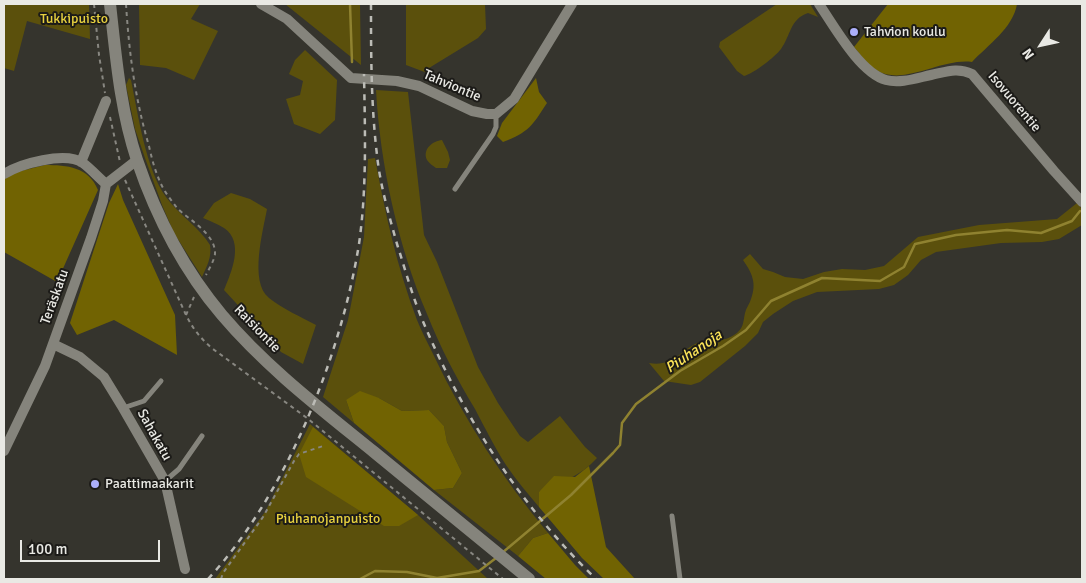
<!DOCTYPE html>
<meta charset="utf-8">
<style>
body{margin:0}
#map{position:relative;width:1086px;height:583px;overflow:hidden;background:#35342d;font-family:Signika,sans-serif}
canvas{display:block}
.frame{position:absolute;inset:0;border:5px solid #e9e9e4;pointer-events:none}
.north{position:absolute;left:1016px;top:20px;width:50px;height:50px;-webkit-text-stroke:4px #1c1b18;paint-order:stroke;rotate:235deg;font-size:14px;font-weight:700;line-height:20px;text-align:center;color:#e9e9e4}
.north::after{content:'';display:block;margin:auto;width:18px;height:22px;background:#e9e9e4;clip-path:polygon(50% 0,100% 100%,50% 72%,0 100%)}
.scale{position:absolute;left:20px;top:540px;width:140px;height:22px;box-sizing:border-box;border:2px solid #e9e9e4;border-top:0;padding-left:6px;font-size:15px;line-height:18px;white-space:nowrap;color:#e9e9e4;-webkit-text-stroke:4px #1c1b18;paint-order:stroke}
</style>
<div id="map">
<canvas width="1086" height="583"></canvas>
<div class="frame"></div>
<div class="north">N</div>
<div class="scale">100 m</div>
</div>
<script>
const context = document.querySelector('canvas').getContext('2d');
context.lineJoin = 'round';
function fill(path, color) {
  context.fillStyle = color;
  context.fill(path, 'evenodd');
}
function trace(path, color, width, dash) {
  context.strokeStyle = color;
  context.lineWidth = width;
  context.lineCap = dash ? 'butt' : 'round';
  context.setLineDash(dash || []);
  context.stroke(path);
}
function write(font, color, halo, rows, align = 'center') {
  context.font = font + ' Signika,sans-serif';
  context.lineWidth = 4;
  context.setLineDash([]);
  context.textBaseline = 'middle';
  context.strokeStyle = halo;
  context.fillStyle = color;
  for (const [text, x, y, turn = 0] of rows) {
    context.save();
    context.translate(x, y);
    context.rotate((+turn || 0) * Math.PI / 180);
    context.textAlign = isNaN(turn) ? turn : align;
    if (halo) context.strokeText(text, 0, 0);
    context.fillText(text, 0, 0);
    context.restore();
  }
}
fill(new Path2D(`
 M4,4H89L90,39L27,21L14,71L4,68Z
 M139,4H200L191,19L218,31L194,80L166,68L140,65Z
 M285,4H360L361,65Z
 M406,4H485L486,29L478,38L429,68L430,74L406,65Z
 M777,4H810L818,17L808,13C790,19 791,35 781,49C775,57 753,74 744,76L737,71L719,47L720,42Z
 M305,50L337,80L335,120L320,134L294,124L286,99L300,95L303,81L289,74L295,60Z
 M129,78L131,80C138,114 146,170 166,197C178,214 200,228 210,245C212,257 207,266 202,277L174,233L162,205L145,158L135,129L126,85Z
 M376,90L408,92L424,235L437,262L478,367L498,403L520,436L528,442L560,416L585,447L597,458C581,476 560,483 539,492V507C528,494 516,480 506,465C495,448 485,428 475,409C457,379 440,347 427,314C398,246 380,164 376,90Z
 M442,140L448,152L450,160L447,168H436C433,166 429,163 427,160C422,149 433,141 442,140Z
 M375,158C385,213 397,267 417,320C422,333 429,345 435,358C465,421 503,479 548,533L533,538L518,556L434,490L453,488L462,473L447,442L444,426L429,410L402,411L379,398L346,400L354,423L323,397L348,320L364,237L368,159Z
 M231,193L250,199L267,209C263,231 249,282 269,298C283,309 301,317 316,325L303,364L281,352L224,290C231,273 245,242 224,228C218,224 210,221 203,218L214,203Z
 M1077,203L1082,209V225L1059,239L1042,242L1001,243L936,252L921,260L908,275L894,285L879,289L817,292L793,301L773,314L763,322L758,333L745,346L700,382L691,385L664,381L649,363C672,367 679,352 697,343C709,338 720,344 734,335C744,329 743,322 745,313C746,308 750,303 751,299C757,283 752,273 743,260L750,254L763,269L773,272L785,277L803,279L824,272L842,269L865,270L884,266L918,237L979,225L1057,219Z
 M310,424L418,515L488,579H215L265,512Z`), '#5b500c');
fill(new Path2D(`
 M888,4H1017C1013,28 988,45 972,62C940,58 904,87 876,70C867,64 860,54 854,47Z
 M536,78L539,92L547,103C532,126 529,132 503,142L497,136L502,123Z
 M45,165C67,165 89,167 98,190L57,282L4,252V179L13,173Z
 M118,184L123,200L175,315L177,355L114,320L77,335L70,323L109,203Z
 M360,391L379,398L402,411L429,410L444,426L447,442L462,473L453,488L434,490L354,423L346,400Z
 M313,427L418,515L399,526H384L306,477L299,454Z
 M589,466L606,547L635,579H604L582,558L539,507V492L554,476L575,477Z
 M548,533L575,565L589,579H546L518,556L533,538Z`), '#716302');
trace(new Path2D(`
 M350,4L352,62
 M502,553L571,495L613,453L620,445L622,423L636,404L680,371L723,346L746,330L771,301L822,278L880,281L904,267L915,244L956,235L1007,230L1041,233L1072,221L1080,211
 M360,579L375,571L407,572L437,578L479,571L496,558`), '#8f8230', 2.5);
trace(new Path2D(`
 M94,4L99,55L105,93
 M126,4C129,52 135,99 149,146C152,160 156,174 162,186C166,194 172,201 177,208C189,220 216,234 215,254C214,261 209,269 206,275
 M110,117L120,162
 M125,180L186,315C193,329 201,339 213,349L307,418L503,579
 M186,315L194,297
 M221,579L223,573L263,517L294,461L299,454L323,446`), '#888781', 2, [4, 4]);
trace(new Path2D(`
 M455,189L493,134L496,127V114
 M123,408L144,401L161,381
 M165,481L179,469L202,436
 M672,516L680,579`), '#85847c', 5);
trace(new Path2D(`
 M261,4L287,19L351,78L397,81L419,86L472,111L487,114H496L514,99L572,4
 M819,4C834,26 860,73 886,80C900,84 917,78 931,75C946,72 957,67 972,74L1054,171L1082,202
 M81,162L106,101
 M4,174C20,164 65,151 83,163C91,169 98,177 106,184
 M53,344L80,357L104,377L123,408L165,481L185,569
 M4,451L45,366L91,238L103,201L106,184L137,160`), '#85847c', 10);
trace(new Path2D(`
 M110,4C116,57 120,109 137,160C156,216 184,270 222,315C266,367 321,409 374,452C426,494 477,537 529,579`), '#85847c', 12);
trace(new Path2D(`
 M371,4C371,54 371,105 377,155C380,185 389,215 397,244C405,269 412,295 422,319C462,415 521,507 596,579
 M208,579C286,495 341,356 359,244C367,188 365,130 364,74`), '#bcbcb6', 2.5, [6, 6]);
for (const [x, y, r, color] of [
 [854,32,5,"#acaffb"],
 [95,484,5,"#acaffb"]
]) {
  const dot = new Path2D();
  dot.arc(x, y, r, 0, 2 * Math.PI);
  context.fillStyle = color;
  context.fill(dot);
  trace(dot, '#1c1b18', 2);
}
write('14px', '#e8d13f', '#1c1b18', [
 ["Tukkipuisto",74,19],
 ["Piuhanojanpuisto",328,519]
]);
write('14px', '#e9e9e4', '#1c1b18', [
 ["Tahvion koulu",864,32],
 ["Paattimaakarit",105,484]
], 'left');
write('14px', '#e9e9e4', '#1c1b18', [
 ["Tahviontie",452,86,23],
 ["Isovuorentie",1014,102,50],
 ["Teräskatu",55,297,-70],
 ["Raisiontie",257,329,46],
 ["Sahakatu",154,435,61]
]);
write('italic 15px', '#fde558', '#1c1b18', [
 ["Piuhanoja",694,352,-34]
]);
</script>
